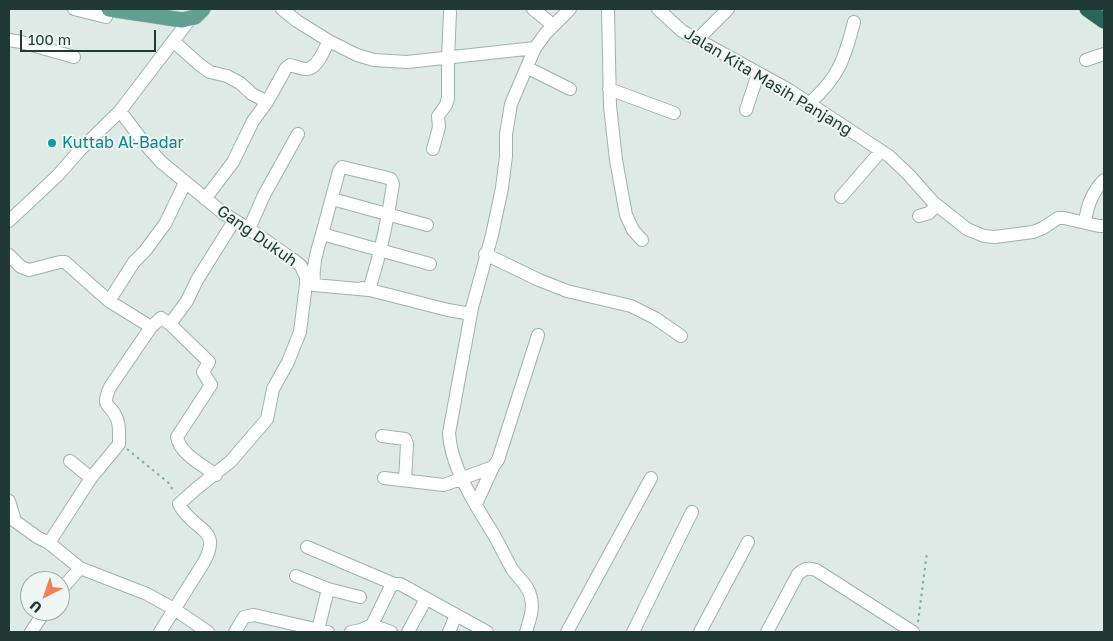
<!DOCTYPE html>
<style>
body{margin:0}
#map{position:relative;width:1113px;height:641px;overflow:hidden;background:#deeae5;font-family:"Golos Text",sans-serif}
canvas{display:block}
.frame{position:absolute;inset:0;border:10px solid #203934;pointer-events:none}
.north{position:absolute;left:20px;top:571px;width:50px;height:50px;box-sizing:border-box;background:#eef7f3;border:1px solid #9caba7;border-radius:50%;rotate:221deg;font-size:14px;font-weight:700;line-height:20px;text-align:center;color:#203934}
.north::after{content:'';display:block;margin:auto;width:18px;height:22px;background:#f28254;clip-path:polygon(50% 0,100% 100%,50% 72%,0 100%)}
.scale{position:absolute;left:20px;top:30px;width:136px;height:22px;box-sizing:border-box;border:2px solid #203934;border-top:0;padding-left:6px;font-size:15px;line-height:18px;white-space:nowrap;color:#203934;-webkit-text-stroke:4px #eef7f3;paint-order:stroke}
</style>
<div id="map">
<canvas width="1113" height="641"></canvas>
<div class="frame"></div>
<div class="north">U</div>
<div class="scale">100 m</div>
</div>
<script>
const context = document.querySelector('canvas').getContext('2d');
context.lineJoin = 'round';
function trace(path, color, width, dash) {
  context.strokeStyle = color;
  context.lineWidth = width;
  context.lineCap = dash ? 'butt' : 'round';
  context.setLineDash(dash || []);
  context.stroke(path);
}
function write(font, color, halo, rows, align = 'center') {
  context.font = font + ' "Golos Text",sans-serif';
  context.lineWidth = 4;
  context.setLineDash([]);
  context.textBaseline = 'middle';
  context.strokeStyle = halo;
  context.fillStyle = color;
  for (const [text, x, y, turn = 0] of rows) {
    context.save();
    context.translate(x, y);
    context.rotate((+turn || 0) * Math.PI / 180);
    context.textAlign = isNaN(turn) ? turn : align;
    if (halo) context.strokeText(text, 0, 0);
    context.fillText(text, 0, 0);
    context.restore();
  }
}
const minor = new Path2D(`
 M74,9L106,17
 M282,9L297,21L329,41L357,55L374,60L407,62L535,48L546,33L570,9
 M533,9L553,25
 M608,9L610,106L616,160L626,215L633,230L642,240
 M658,9L682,31L789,90L889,156L908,174L933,202L967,229L984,236L995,237L1010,235L1033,232L1043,228L1058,218H1064L1099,226H1104
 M698,39L728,9
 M9,40L21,42L74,57
 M173,41L200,65L210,72L227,76L240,83L252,94L267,102
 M1086,60L1104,54
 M528,68L570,89
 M609,89L674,113
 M809,104C839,76 844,61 854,22
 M746,110L758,74
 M120,111L145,144L161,162L223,213L249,229L295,261L301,266L306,277V284L300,332L288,362L273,389L267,419L231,461L197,488L179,504C193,532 223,527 204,562L160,632
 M433,149L439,127L438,116L446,105L448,98V58L450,12
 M841,197L881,151
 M205,199L233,162L253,121L267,102L286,68L290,65C295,66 301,69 306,69C318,69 324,49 329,41
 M332,199L427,225
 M919,216L929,213L937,205
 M9,221L58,175L80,150L120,111L190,19
 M1085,222C1087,206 1092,192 1104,180
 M249,229L264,195L298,134
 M322,234C317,251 312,266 314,285L369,290C380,255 388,220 393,184L391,179L384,177L342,167L339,171L322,234L430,264
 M485,254L539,280L567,291L631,306L655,318L681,336
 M9,255L21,267L29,270L60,262H65L109,301
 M362,288L448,310L471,314
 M170,324L187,301L197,280L234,221
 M151,327L161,318L170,324L209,362L203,372L211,385L177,437C180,454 203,465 216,475
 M382,436L405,439L407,444L405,480
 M70,461L91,478
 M384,478L444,485L493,467L498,460L538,335
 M9,501L15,521L37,537L49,543L80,568L60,591
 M476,504L493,467
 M49,543L91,478L119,444C119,436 120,426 117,419C111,402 100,410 110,387L151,327L109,301L134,262L145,251L165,224L185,183
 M307,547L394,584
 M80,568L147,594L174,609L208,632
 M296,576L328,589L318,630
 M328,589L360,597
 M372,625L391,632
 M31,632L45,611
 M235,632L244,617L254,615L328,632
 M351,632L361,630L372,625L390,588L394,584H400L487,632
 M408,632L426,599
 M449,632L456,615
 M526,632C529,621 534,610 531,598C529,586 519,579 512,569C506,558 500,546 494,535C476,506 451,468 449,433L472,308L492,235L502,188L506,156V134L511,104L535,48
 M567,632L651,478
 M633,632L692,512
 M700,632L748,542
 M767,632L798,574C805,568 808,568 816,570L913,632`);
const major = new Path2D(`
 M109,9L182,20L195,17L203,9`);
const highway = new Path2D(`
 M1087,9L1104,21`);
trace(minor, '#a1b1ac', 14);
trace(major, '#bcc4c2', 16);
trace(highway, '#bcc4c2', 16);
trace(new Path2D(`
 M127,449L170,484L174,493
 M918,622L927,552`), '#7eaea1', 2, [2.5, 4]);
trace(minor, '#fff', 12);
trace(major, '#62a093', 15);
trace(highway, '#2c655c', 15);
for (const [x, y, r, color] of [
 [52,143,5,"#0f9aa8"]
]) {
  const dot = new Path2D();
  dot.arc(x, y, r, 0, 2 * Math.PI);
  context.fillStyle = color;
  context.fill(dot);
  trace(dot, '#eef7f3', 2);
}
write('16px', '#203934', '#eef7f3', [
 ["Jalan Kita Masih Panjang",768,82,31],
 ["Gang Dukuh",257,236,35]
]);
write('16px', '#0d838f', '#eef7f3', [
 ["Kuttab Al-Badar",62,143]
], 'left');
</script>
